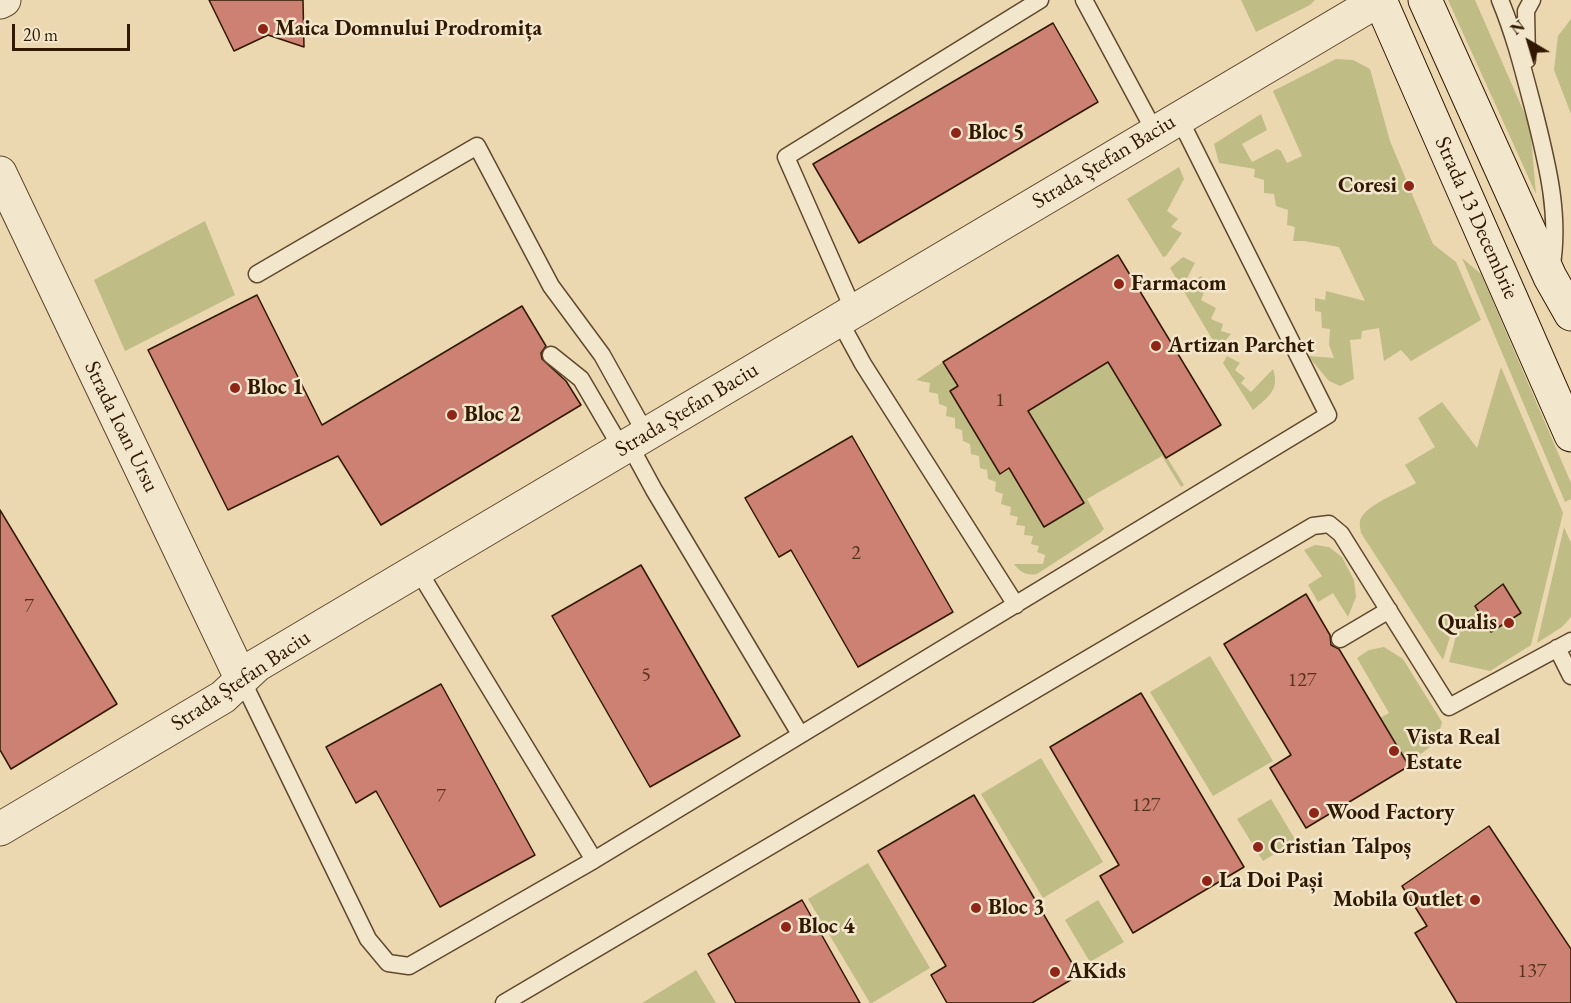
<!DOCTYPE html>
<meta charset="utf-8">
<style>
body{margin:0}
#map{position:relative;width:1571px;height:1003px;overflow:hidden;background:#ebd8b0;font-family:"EB Garamond",serif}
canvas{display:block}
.north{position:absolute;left:1499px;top:12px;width:60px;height:60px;-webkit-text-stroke:4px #f2e6cc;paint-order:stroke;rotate:322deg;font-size:16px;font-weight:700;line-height:24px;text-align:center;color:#311800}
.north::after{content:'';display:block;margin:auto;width:21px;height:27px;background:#311800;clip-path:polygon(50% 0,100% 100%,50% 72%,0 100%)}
.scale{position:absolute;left:12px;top:24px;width:118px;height:27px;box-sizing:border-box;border:3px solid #311800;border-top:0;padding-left:8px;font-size:18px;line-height:21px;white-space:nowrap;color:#311800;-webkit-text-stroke:4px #f2e6cc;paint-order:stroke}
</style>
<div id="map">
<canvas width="1571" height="1003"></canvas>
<div class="north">N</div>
<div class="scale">20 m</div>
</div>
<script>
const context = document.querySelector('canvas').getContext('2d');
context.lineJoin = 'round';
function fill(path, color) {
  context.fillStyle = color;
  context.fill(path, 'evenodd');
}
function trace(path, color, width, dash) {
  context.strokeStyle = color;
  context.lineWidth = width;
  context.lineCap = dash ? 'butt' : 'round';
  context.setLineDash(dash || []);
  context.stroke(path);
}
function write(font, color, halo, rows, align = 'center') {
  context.font = font + ' "EB Garamond",serif';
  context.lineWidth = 5;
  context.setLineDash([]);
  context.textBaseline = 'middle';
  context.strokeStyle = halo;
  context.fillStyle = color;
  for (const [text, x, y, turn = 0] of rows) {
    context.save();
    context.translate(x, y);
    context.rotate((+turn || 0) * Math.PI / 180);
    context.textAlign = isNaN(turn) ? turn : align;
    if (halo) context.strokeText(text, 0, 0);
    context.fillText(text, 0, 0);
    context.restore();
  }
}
fill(new Path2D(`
 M1241,0H1315L1310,5L1256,32Z
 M1448,0H1475L1530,126L1536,194Z
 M1571,19V114L1554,70L1558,36Z
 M1336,59L1353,60L1370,69L1390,141L1433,244L1456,262L1481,320L1411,361L1401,350L1384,361L1379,328L1362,331L1361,339L1350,340L1354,379L1340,386L1329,381L1308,356L1334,358L1329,345L1330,329L1322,328L1321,312L1315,311V298L1325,300L1326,291L1365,301L1339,247L1304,241H1293L1295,227L1287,225L1288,210L1276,206L1274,194L1264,193V180L1254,177L1255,169L1219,163L1214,144L1261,114L1267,130L1242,144L1252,162L1277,149L1281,151L1287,163L1302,156L1273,91Z
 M1179,167L1184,179L1167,211L1178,219L1171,227L1182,233L1166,256L1163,257L1127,199Z
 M205,221L235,295L125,351L94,280Z
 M1183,257L1195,263L1184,284L1192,289L1200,276L1209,280L1201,300L1216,308L1211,319L1223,324L1221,331L1231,334L1218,349L1170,268Z
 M1462,258L1481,274L1571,483V499L1565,502Z
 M1227,356L1240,363L1235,370L1245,378L1241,383L1251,392L1273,369C1280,390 1268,397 1253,410L1223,363Z
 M943,362L958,386L950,391L1000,474L1009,468L1044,527L1084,502L1028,411L1108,362L1184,485L1181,487L1162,456L1087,499L1104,529L1100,533L1037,574C1026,576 1020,572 1014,564H1043L1045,555L1037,552L1039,546L1031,544L1033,536L1024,535L1025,526L1016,525L1018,517L1010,515L1011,507L1001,504L1003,494L995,491L996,482L988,479L987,470L980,468L979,456L971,454L970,444L963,441L962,430L955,428V418L946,416L947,407L939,404L938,394L929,392L930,383L916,380Z
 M1501,367L1563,513L1531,645L1490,671L1449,662L1460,621L1442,616L1454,623L1443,660L1361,533C1360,526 1358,521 1363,515C1372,503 1402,491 1416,483L1405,465L1435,447L1418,418L1442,402L1477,448Z
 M1564,527L1571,543V617L1562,627L1537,643Z
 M1315,545L1329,547L1342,557L1354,580L1356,597L1348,617L1333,593L1318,602L1308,585L1322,576L1304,550Z
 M1384,647L1403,659L1442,722C1437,745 1427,751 1407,762L1380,718L1389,713L1357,658L1369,650Z
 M1210,656L1273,761L1213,796L1150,692Z
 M1041,758L1103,862L1043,898L981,794Z
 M1271,799L1296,841L1263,861L1237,819Z
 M868,863L930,968L872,1003H870L808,899Z
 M1098,900L1124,942L1090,962L1065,920Z
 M696,970L716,1003H642Z`), '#bfbc86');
const building = new Path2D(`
 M209,0H303L304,47L268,35L234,51Z
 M1053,23L1098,102L859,243L813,164Z
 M1118,255L1221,425L1166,458L1108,362L1028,411L1084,503L1044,527L1009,468L1000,474L950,391L958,386L943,362Z
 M257,295L322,425L522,306L546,346L541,353L542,359L566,381L581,405L381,525L338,456L228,510L148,350Z
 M852,436L953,612L858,667L791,550L779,557L745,498Z
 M0,510L117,704L11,769L0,750Z
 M641,565L740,736L650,787L552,616Z
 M1503,584L1521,613L1491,632L1475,606Z
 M1306,594L1330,635L1331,645L1339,649L1409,766L1306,828L1270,768L1291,755L1224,644Z
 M441,684L535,855L440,907L376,791L356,803L326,747Z
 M1141,693L1244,867L1133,933L1100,876L1119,865L1050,747Z
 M974,795L1079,975L1032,1003H947L931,975L946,966L878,851Z
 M1489,826L1571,949V1003H1457L1415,933L1427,926L1402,886Z
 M802,900L860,1003H736L708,954Z`);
fill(building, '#cc8172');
trace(building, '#311800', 1.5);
const service = new Path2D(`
 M1084,0L1155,132
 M1500,0C1515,36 1524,73 1534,111C1547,163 1561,216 1551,270
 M1527,60L1526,11L1532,0
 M257,274L477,146L551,286L602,355L646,434
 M854,311L786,157L1040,0
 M839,320L863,364L1016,605
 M551,355L581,379L622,449
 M629,444L654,490L800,734
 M418,570L594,860
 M1340,639L1389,610
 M1557,648L1571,676
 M242,680L368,939L388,963L409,966L594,860L1328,415L1179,118
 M504,1003L1313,526L1329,524L1341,534L1449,707L1571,641`);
const minor = new Path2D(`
 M0,2L4,0
 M0,173L242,680
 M0,829L223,697L257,665L1379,0`);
const secondary = new Path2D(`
 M1380,0L1571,435
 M1425,0L1550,277L1571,314`);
trace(service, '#60482c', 19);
trace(minor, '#60482c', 35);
trace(secondary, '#311800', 35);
trace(service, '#f2e6cc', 16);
trace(minor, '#f2e6cc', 33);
trace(secondary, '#f2e6cc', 33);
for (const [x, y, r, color] of [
 [263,29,6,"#8f2418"],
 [956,133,6,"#8f2418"],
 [1409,186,6,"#8f2418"],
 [1119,284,6,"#8f2418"],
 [1156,346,6,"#8f2418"],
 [235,388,6,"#8f2418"],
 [452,415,6,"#8f2418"],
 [1509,623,6,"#8f2418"],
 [1394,751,6,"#8f2418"],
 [1314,813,6,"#8f2418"],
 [1258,847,6,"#8f2418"],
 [1207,881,6,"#8f2418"],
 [1475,900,6,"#8f2418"],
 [976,908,6,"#8f2418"],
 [786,927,6,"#8f2418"],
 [1055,972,6,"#8f2418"]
]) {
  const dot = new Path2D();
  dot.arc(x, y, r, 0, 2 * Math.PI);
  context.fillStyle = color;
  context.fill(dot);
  trace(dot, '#f2e6cc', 2);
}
write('20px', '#58321c', null, [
 ["1",1000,401],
 ["2",856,554],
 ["7",29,607],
 ["5",646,676],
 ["127",1302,681],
 ["7",441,797],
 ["127",1146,806],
 ["137",1532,972]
]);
write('bold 22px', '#311800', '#f2e6cc', [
 ["Maica Domnului Prodromița",275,29],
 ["Bloc 5",968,133],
 ["Coresi",1397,186,"right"],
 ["Farmacom",1131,284],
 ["Artizan Parchet",1168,346],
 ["Bloc 1",247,388],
 ["Bloc 2",464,415],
 ["Qualis",1497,623,"right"],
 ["Vista Real",1406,738],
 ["Estate",1406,763],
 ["Wood Factory",1326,813],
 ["Cristian Talpoș",1270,847],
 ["La Doi Pași",1219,881],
 ["Mobila Outlet",1463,900,"right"],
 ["Bloc 3",988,908],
 ["Bloc 4",798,927],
 ["AKids",1067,972]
], 'left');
write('22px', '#311800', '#f2e6cc', [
 ["Strada Ștefan Baciu",1104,162,-31],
 ["Strada 13 Decembrie",1476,218,66],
 ["Strada Ștefan Baciu",687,410,-31],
 ["Strada Ioan Ursu",121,427,64],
 ["Strada Ștefan Baciu",241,681,-34]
]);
</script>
